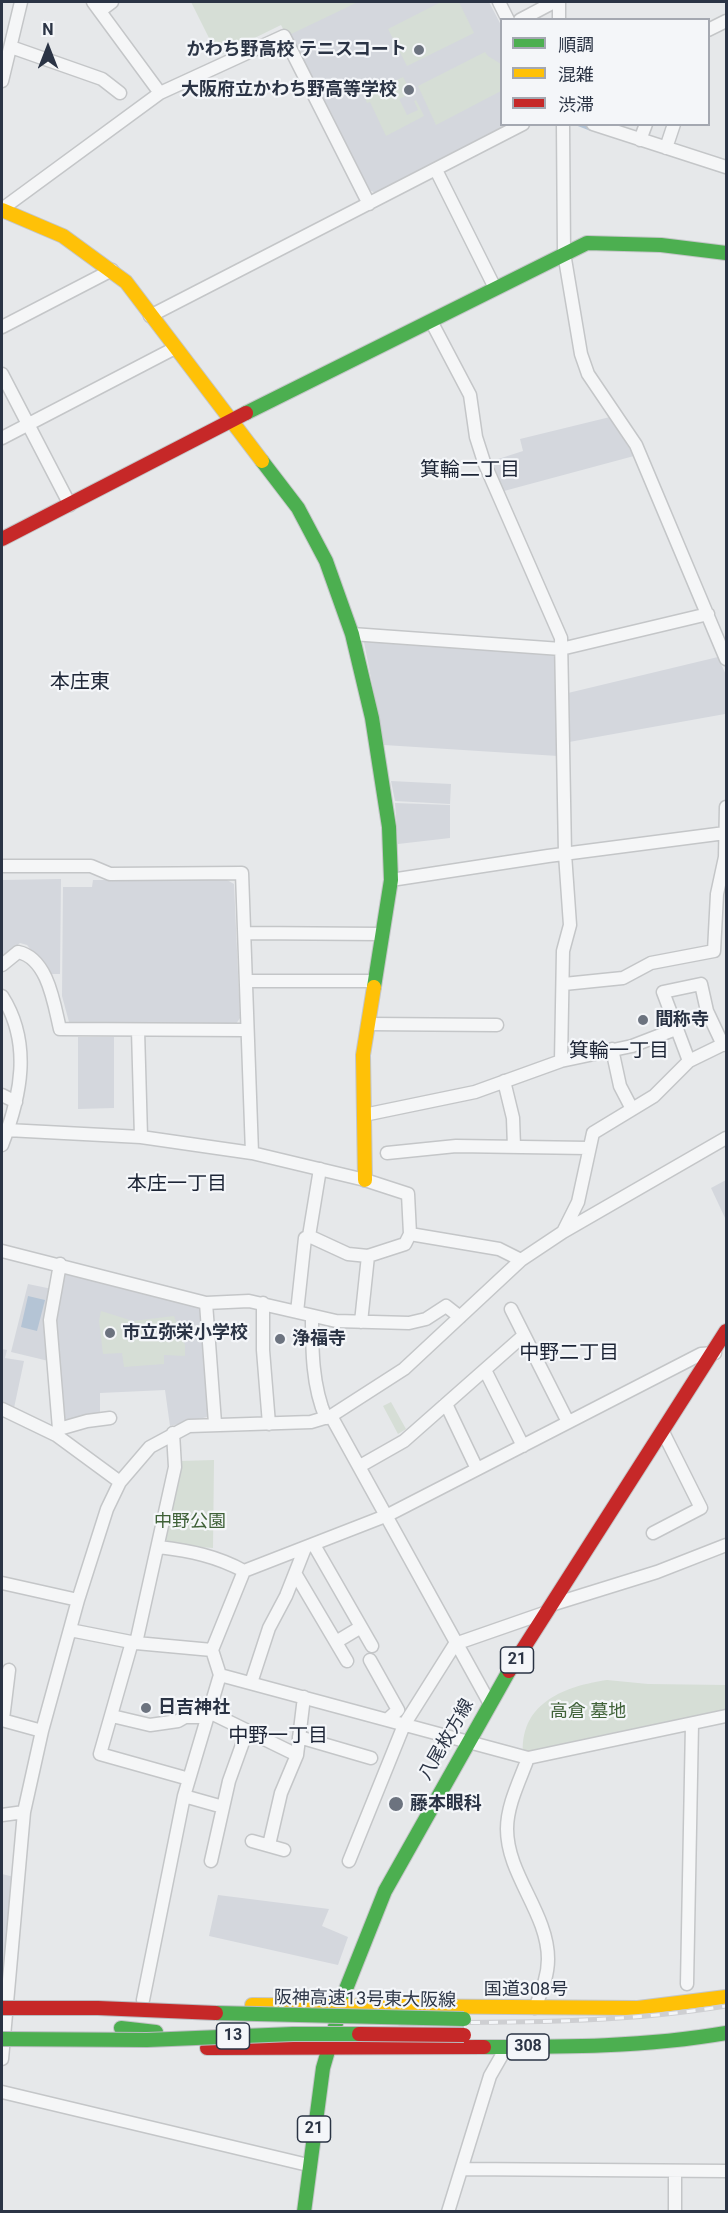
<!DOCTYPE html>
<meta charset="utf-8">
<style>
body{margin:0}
#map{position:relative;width:728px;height:2213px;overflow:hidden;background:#e6e8ea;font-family:Roboto,"Noto Sans JP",sans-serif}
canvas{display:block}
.frame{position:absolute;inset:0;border:3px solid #2b3445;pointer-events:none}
.legend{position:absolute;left:500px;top:18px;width:210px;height:108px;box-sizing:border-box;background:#f4f6f9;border:2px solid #a4a8b1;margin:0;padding:8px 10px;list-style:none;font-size:18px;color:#2b3445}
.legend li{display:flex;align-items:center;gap:12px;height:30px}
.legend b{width:30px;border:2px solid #a4a8b1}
.north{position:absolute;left:18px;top:18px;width:60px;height:60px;-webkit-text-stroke:4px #f4f6f9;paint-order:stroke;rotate:0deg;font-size:16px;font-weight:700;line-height:24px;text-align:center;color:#2b3445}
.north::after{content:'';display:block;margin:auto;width:21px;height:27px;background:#2b3445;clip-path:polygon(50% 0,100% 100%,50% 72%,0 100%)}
</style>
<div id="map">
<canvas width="728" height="2213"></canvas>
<div class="frame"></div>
<ul class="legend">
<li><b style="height:8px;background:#4caf50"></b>順調</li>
<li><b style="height:8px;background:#ffc107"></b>混雑</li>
<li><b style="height:8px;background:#c62828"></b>渋滞</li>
</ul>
<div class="north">N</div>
</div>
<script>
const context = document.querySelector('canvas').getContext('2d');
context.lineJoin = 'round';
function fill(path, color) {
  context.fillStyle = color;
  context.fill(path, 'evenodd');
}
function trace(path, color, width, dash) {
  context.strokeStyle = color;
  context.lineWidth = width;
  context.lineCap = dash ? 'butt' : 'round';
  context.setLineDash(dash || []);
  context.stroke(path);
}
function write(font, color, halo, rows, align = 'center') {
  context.font = font + ' Roboto,"Noto Sans JP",sans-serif';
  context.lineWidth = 4.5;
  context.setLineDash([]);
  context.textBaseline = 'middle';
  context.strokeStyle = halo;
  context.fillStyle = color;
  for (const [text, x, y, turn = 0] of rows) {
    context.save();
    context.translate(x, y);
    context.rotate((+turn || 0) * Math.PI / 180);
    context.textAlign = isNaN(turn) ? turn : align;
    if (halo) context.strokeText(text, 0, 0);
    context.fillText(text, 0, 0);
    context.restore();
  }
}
fill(new Path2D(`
 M192,2H489L501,25L502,124L511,125L378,194L369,190L282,25Z
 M610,417L634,456L504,491L492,461L523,451L520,439Z
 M363,637L555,651L558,756L384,745Z
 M718,657L726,675L725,714L569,742L568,693Z
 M391,781L451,784L450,804L395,801Z
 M395,803L450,805V838L398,844Z
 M61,879L60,974H51L27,945L20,943L2,956V880Z
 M93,880H227L234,884L240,1018L236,1024L69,1022L62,996L63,887H92Z
 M78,1037H114V1108L78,1109Z
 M726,1180V1220L711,1188Z
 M67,1270L197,1305L203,1313L211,1416L170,1426L165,1390L100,1393V1417L64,1420L57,1363L11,1352L28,1284L57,1290L62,1273Z
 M2,1349L7,1350L5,1358L24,1361L14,1408L2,1403Z
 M2,1874L14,1877L6,1975L2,1974Z
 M218,1895L329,1909L322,1926L348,1937L338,1965L209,1936Z`), '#d4d7dd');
fill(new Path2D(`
 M191,2H358L287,36L281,25L218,56Z
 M441,2H459L474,33L407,66L388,29Z
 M485,52L488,56L501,64V91L436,125L418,86Z
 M403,77L412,93L399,99L407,115L418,110L414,101L416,100L424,116L386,136L370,102L367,103L364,96Z
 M101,1311L133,1321L174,1316L185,1345V1356L164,1355V1364L124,1367L122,1353L103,1354L99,1321Z
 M391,1402L406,1429L398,1434L383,1406Z
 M214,1460L213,1548L172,1545L164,1538L180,1461Z
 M607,1680L648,1684L726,1685V1711L534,1753L523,1752C521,1702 566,1686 607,1680Z`), '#d6ded6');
fill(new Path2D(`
 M28,1296L45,1300L37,1331L21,1327Z`), '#b4c4d5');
trace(new Path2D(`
 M577,124L590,129`), '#b4c4d5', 3);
const street = new Path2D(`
 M93,2L160,93
 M499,2L508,20
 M100,11L112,2
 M520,20L554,2
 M559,20V2
 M708,30L726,21
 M11,47L102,79L120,93
 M2,81L21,2
 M563,124L564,253L581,354L588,374L636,445L726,659
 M593,124L726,167
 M640,140L646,124
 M666,148L674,124
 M436,170L495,288
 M2,209L160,93L284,36L369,204
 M150,316L523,124
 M431,321L470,395L476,437L484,462L561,638L565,854L570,925L563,951L561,1061
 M2,327L112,270
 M2,374L70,505
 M2,438L175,348
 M352,634L561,649L708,614
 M2,866H91L110,874L242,873L252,1153L365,1180L408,1194L410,1234L499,1249L521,1260
 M391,880L548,856L725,833
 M245,933L382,934
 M2,965L18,952C48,958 54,1004 60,1029L246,1030
 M246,981H375
 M564,984L623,978L651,963L714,951L717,894L725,857L726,807
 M2,996C32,1043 21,1096 2,1145
 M368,1024L497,1025
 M138,1030L141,1137
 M612,1049L620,1086L632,1109
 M689,1061L663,992L701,984L707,1011L723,1045
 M504,1081L513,1118L514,1147
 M2,1095L16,1102
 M364,1115L475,1092L561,1061L632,1046L676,1029
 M7,1130L141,1137L252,1153
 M387,1153L456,1146L588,1148
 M563,1232L578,1202L593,1133L654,1096L689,1061L726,1043
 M309,1236L348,1254L368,1256L405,1244L410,1234
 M2,1251L206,1303L249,1301L336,1321L409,1323L426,1319L446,1306L460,1317
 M206,1303L215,1423
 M263,1303V1350L269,1424
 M511,1309L568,1422
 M297,1312L305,1238L309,1236L320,1169
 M312,1316C312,1349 312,1386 326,1418
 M361,1322L368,1256
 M485,1370L523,1446
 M446,1404L477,1469
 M2,1409L56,1435L120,1482
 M331,1416L489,1702
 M59,1429L87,1421L110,1418
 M56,1435L59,1429L50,1320L60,1264
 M360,1466L404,1441L523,1336
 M653,1533L701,1508L663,1432
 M314,1545L372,1646
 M159,1547C191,1551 216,1556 244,1571
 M295,1573L347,1661
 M2,1583L78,1600
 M554,1604L657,1572L726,1545
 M70,1630L136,1643L212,1650
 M132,1642L100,1754L189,1779
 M336,1642L361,1627
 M136,1643L175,1467L173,1433
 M370,1660L398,1710L387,1720
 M220,1675L528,1758L726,1716
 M251,1683L269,1628L286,1596L305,1548
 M209,1712L297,1755
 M112,1716L150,1725L178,1721L185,1717H206
 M3,1719L9,1670
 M2,1720L42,1731
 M299,1737L371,1758
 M528,1758C520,1780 507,1805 507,1829C507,1875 548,1913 548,1959C548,1977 541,1992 535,2008
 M184,1796L223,1807
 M2,1815L24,1812
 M252,1841L284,1850
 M269,1845L281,1793L297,1755L304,1697
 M211,1861L229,1781L247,1731
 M349,1861L404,1725L455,1644L547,1612
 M687,1984L692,1724
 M143,2000L184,1796L220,1675L212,1650L244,1571L388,1515L701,1354L715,1353
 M2,2059L24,1812L42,1731L78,1600L107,1509L120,1482L150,1447L189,1426L311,1422L331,1416L404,1369L521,1260L563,1232L726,1138
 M2,2092L308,2165
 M462,2169L726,2171
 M448,2212L490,2076L506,2048
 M675,2212V2171`);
const fast = new Path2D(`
 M246,413L587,243L661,245L726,253
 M262,461L298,508L326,561L352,634L372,718L389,827L391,880L374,987
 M121,2028L156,2032
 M484,2047C565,2047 645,2047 726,2033
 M304,2212L323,2068L346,1989L385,1891L509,1671`);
const slow = new Path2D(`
 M2,210L63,236L126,282L262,461
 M365,1180L363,1055L374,987
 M252,2005L638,2008L726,1997`);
const jam = new Path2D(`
 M2,539L246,413
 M509,1671L726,1331
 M207,2048L484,2047`);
trace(street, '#c4c6c8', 15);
trace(fast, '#c4c6c8', 16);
trace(slow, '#c4c6c8', 16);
trace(jam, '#c4c6c8', 16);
trace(street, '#f5f6f7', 12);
trace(fast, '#4caf50', 14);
trace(slow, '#ffc107', 14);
trace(jam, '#c62828', 14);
const rail = new Path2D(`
 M399,2023C509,2022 618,2024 726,2006`);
trace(rail, '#cecfd2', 5);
trace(rail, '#f4f6f9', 3, [9]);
const fastBridge = new Path2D(`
 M216,2013L464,2019
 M2,2039L147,2040L293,2034H359`);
const jamBridge = new Path2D(`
 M2,2008H98L216,2013
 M359,2034L464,2035`);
trace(fastBridge, '#b8bbbf', 16, []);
trace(jamBridge, '#b8bbbf', 16, []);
trace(fastBridge, '#4caf50', 14);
trace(jamBridge, '#c62828', 14);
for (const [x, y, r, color] of [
 [419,50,6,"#6c737f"],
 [409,90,6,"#6c737f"],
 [643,1020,6,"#6c737f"],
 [110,1333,6,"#6c737f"],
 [280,1339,6,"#6c737f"],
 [146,1708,6,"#6c737f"],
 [396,1804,8,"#6c737f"]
]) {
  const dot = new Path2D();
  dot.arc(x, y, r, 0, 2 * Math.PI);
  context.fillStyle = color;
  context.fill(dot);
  trace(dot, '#f4f6f9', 2);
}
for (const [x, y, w] of [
 [517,1660,33],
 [233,2036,33],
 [528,2047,42],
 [314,2129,33]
]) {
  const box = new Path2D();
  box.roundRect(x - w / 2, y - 13, w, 26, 4.5);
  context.fillStyle = '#f4f6f9';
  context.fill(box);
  trace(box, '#2b3445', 1.5);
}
write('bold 16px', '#2b3445', null, [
 ["21",517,1660],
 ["13",233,2036],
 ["308",528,2047],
 ["21",314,2129]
]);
write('bold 18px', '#2b3445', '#f4f6f9', [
 ["かわち野高校 テニスコート",407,50,"right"],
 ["大阪府立かわち野高等学校",397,90,"right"],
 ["間称寺",655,1020],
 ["市立弥栄小学校",122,1333],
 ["浄福寺",292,1339],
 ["日吉神社",158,1708],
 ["藤本眼科",410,1804]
], 'left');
write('18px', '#3f6138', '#f4f6f9', [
 ["中野公園",190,1522],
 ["高倉 墓地",588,1712]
]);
write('18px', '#2b3445', '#f4f6f9', [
 ["八尾枚方線",447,1740,-60],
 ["国道308号",526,1990],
 ["阪神高速13号東大阪線",365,2000,1]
]);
write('20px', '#1d2536', '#f4f6f9', [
 ["箕輪二丁目",470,471],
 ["本庄東",80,683],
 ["箕輪一丁目",619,1052],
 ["本庄一丁目",177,1185],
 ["中野二丁目",569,1354],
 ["中野一丁目",278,1737]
]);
</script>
